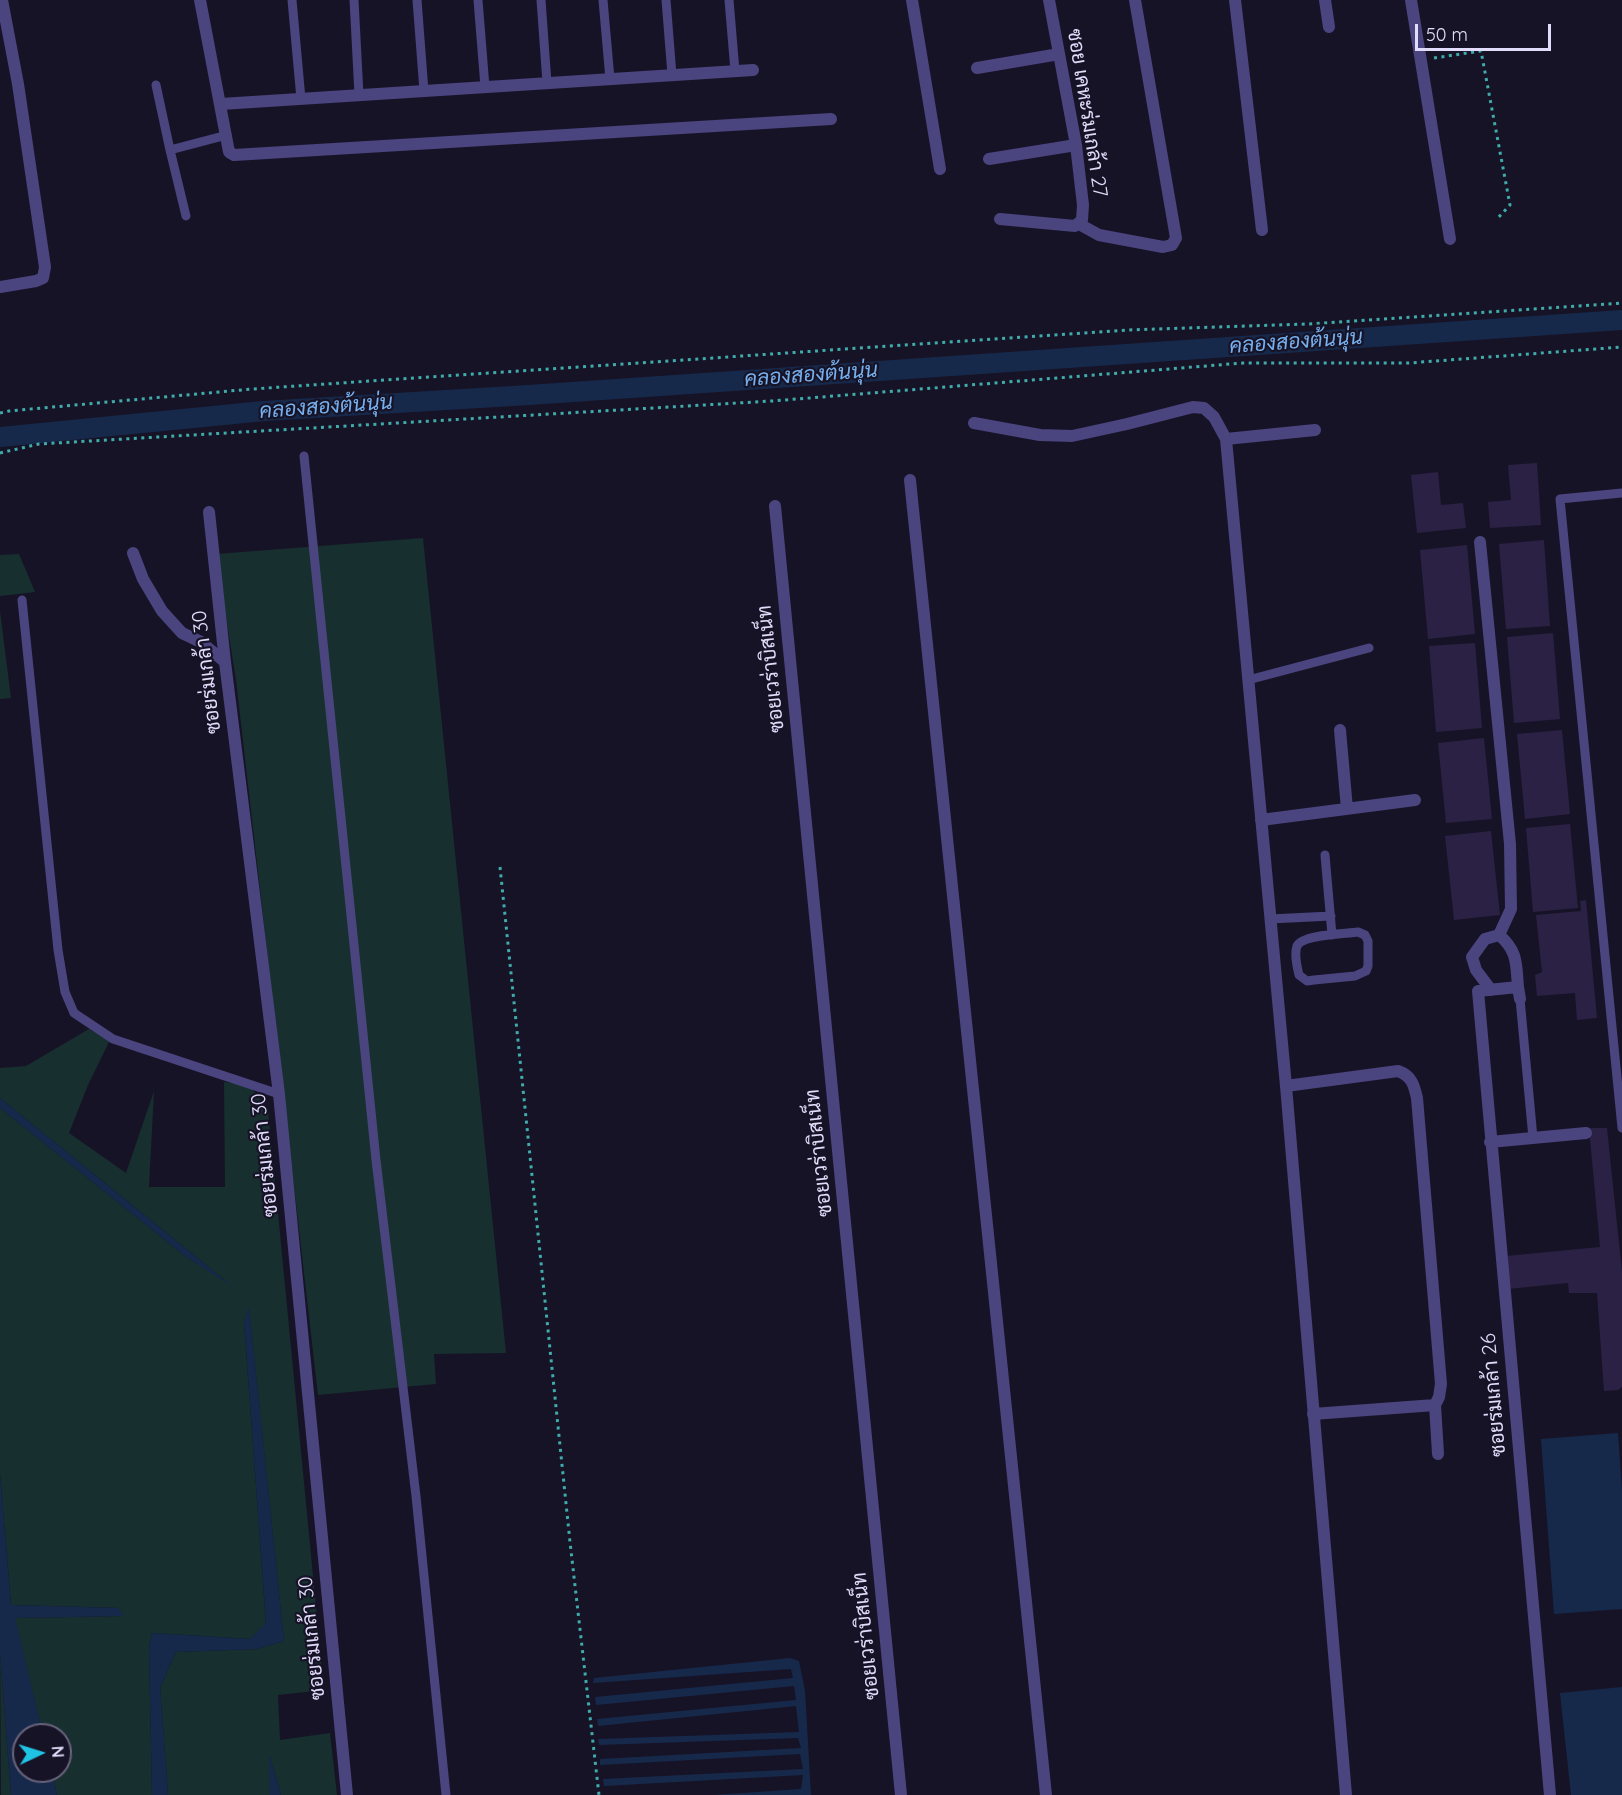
<!DOCTYPE html>
<meta charset="utf-8">
<style>
body{margin:0}
#map{position:relative;width:1622px;height:1795px;overflow:hidden;background:#171326;font-family:Quicksand,sans-serif}
canvas{display:block}
.north{position:absolute;left:12px;top:1723px;width:60px;height:60px;box-sizing:border-box;background:#171326;border:2px solid #68637b;border-radius:50%;rotate:86deg;font-size:16px;font-weight:700;line-height:24px;text-align:center;color:#e2dcfb}
.north::after{content:'';display:block;margin:auto;width:21px;height:27px;background:#20c4e3;clip-path:polygon(50% 0,100% 100%,50% 72%,0 100%)}
.scale{position:absolute;left:1415px;top:24px;width:136px;height:27px;box-sizing:border-box;border:3px solid #e2dcfb;border-top:0;padding-left:8px;font-size:18px;line-height:21px;white-space:nowrap;color:#e2dcfb;-webkit-text-stroke:4px #171326;paint-order:stroke}
</style>
<div id="map">
<canvas width="1622" height="1795"></canvas>
<div class="north">N</div>
<div class="scale">50 m</div>
</div>
<script>
const context = document.querySelector('canvas').getContext('2d');
context.lineJoin = 'round';
function fill(path, color) {
  context.fillStyle = color;
  context.fill(path, 'evenodd');
}
function trace(path, color, width, dash) {
  context.strokeStyle = color;
  context.lineWidth = width;
  context.lineCap = dash ? 'butt' : 'round';
  context.setLineDash(dash || []);
  context.stroke(path);
}
function write(font, color, halo, rows, align = 'center') {
  context.font = font + ' Quicksand,Sarabun,sans-serif';
  context.lineWidth = 4.5;
  context.setLineDash([]);
  context.textBaseline = 'middle';
  context.strokeStyle = halo;
  context.fillStyle = color;
  for (const [text, x, y, turn = 0] of rows) {
    context.save();
    context.translate(x, y);
    context.rotate((+turn || 0) * Math.PI / 180);
    context.textAlign = isNaN(turn) ? turn : align;
    if (halo) context.strokeText(text, 0, 0);
    context.fillText(text, 0, 0);
    context.restore();
  }
}
fill(new Path2D(`
 M423,538L506,1353L434,1354L436,1384L318,1395L236,680L216,554Z
 M19,554L35,592L0,596V555Z
 M0,611L11,698L0,699Z
 M89,1029L110,1040L88,1085L69,1133L126,1173L154,1091L149,1187H225L224,1082L249,1085L268,1109L324,1690L278,1695L280,1740L330,1733L337,1795H281L270,1757V1795H168L160,1687L176,1652L257,1649L284,1641L249,1308L244,1321L266,1624L250,1639L152,1633L149,1649L152,1795H57L52,1771H60V1735H43L14,1618L123,1616L118,1608L11,1605L0,1474V1108L185,1256L227,1282L0,1098V1068L26,1066Z
 M0,1653L11,1795H1Z`), '#172f2f');
fill(new Path2D(`
 M0,1098L233,1287L185,1256L0,1108Z
 M249,1306L284,1641L257,1649L176,1652L160,1687L168,1795H152L149,1649L152,1633L250,1639L266,1623L244,1321Z
 M1618,1433L1622,1491V1609L1554,1614L1541,1439Z
 M0,1474L11,1605L118,1608L124,1616L15,1618L43,1735H24V1771H52L57,1795H11L0,1653Z
 M790,1658L799,1661L805,1691L811,1795H713L801,1789L803,1775L604,1786L603,1779L803,1769L800,1754L600,1765V1759L801,1748L798,1738L599,1745L598,1739L799,1732L796,1706L598,1726L597,1719L796,1700L794,1686L596,1705L595,1697L793,1678L791,1669L593,1683L594,1678Z
 M1622,1687V1795H1571L1560,1693Z
 M269,1753L281,1795H270Z`), '#17294b');
trace(new Path2D(`
 M0,437L264,411L529,395L1622,320`), '#17294b', 20);
fill(new Path2D(`
 M1537,463L1541,525L1490,528L1488,502L1511,500L1508,465Z
 M1438,472L1441,505L1463,503L1466,528L1417,533L1411,475Z
 M1544,540L1550,626L1506,629L1499,544Z
 M1467,545L1475,634L1428,639L1420,550Z
 M1553,633L1560,719L1514,723L1507,637Z
 M1475,643L1482,728L1436,732L1429,646Z
 M1562,730L1570,814L1525,819L1517,734Z
 M1484,738L1492,819L1446,823L1438,743Z
 M1570,824L1578,908L1533,912L1526,828Z
 M1491,831L1500,915L1454,920L1445,836Z
 M1586,900L1597,1018L1577,1020L1575,993L1537,996L1535,975L1542,972L1536,915L1581,911L1580,901Z
 M1589,1128H1607L1622,1272V1387L1618,1390L1604,1391L1597,1293H1569L1568,1283L1508,1289L1506,1256L1600,1247Z`), '#2b2145');
trace(new Path2D(`
 M1434,58L1481,51L1510,205L1496,220
 M0,413L9,411L252,389L1128,330L1308,324L1622,303
 M0,453L39,444L772,401L1243,363H1409L1622,347
 M500,867L570,1542L599,1795`), '#40abab', 3, [3, 4.5]);
trace(new Path2D(`
 M292,0L301,99
 M354,0L359,95
 M417,0L424,91
 M478,0L485,87
 M541,0L547,83
 M603,0L610,79
 M666,0L672,75
 M729,0L735,71
 M156,85L170,150L227,135
 M170,150L186,216
 M304,456L376,1160L416,1496L446,1795
 M1622,493L1560,499L1622,1128
 M22,600L58,950L65,992L74,1013L113,1039L279,1094
 M1248,680L1369,648
 M1325,855L1332,935
 M1270,919L1331,916
 M1358,932L1365,935L1368,941V966L1366,971L1355,976L1314,980L1307,981L1299,975C1297,967 1294,954 1297,946C1303,934 1345,934 1358,932Z
 M1520,999L1533,1138`), '#4a447f', 9);
trace(new Path2D(`
 M200,0L229,152L234,155L831,119
 M912,0L940,169
 M1235,0L1262,230
 M1325,0L1329,27
 M1411,0L1450,239
 M977,68L1059,54
 M221,104L753,70
 M989,159L1076,145
 M1000,219L1075,226L1082,220L1083,205L1076,145L1049,0
 M1079,224L1099,235L1163,247L1172,245L1176,238L1135,0
 M0,287L36,281L43,278L45,267L18,84L2,0
 M974,423L1040,435L1072,436L1127,424L1193,407L1204,408L1214,417L1226,439L1286,1086L1346,1795
 M1226,439L1315,430
 M910,480L1046,1795
 M775,506L901,1795
 M209,512L225,662L279,1094L347,1795
 M1480,542L1510,844L1511,909L1499,935
 M133,553L143,579L162,611L182,633L201,642L225,662
 M1340,730L1347,809
 M1261,820L1415,800
 M1491,990L1476,970L1472,957L1485,939L1499,935C1518,951 1516,964 1518,987
 M1520,999L1518,987L1478,991L1550,1795
 M1286,1086L1398,1071C1412,1076 1414,1085 1417,1098L1441,1384L1439,1397L1435,1405L1313,1414
 M1490,1142L1586,1133
 M1435,1405L1438,1454`), '#4a447f', 12);
write('20px', '#e2dcfb', '#171326', [
 ["ซอย เคหะร่มเกล้า 27",1087,113,81],
 ["ซอยเวร่าบิสเน็ท",771,669,-96],
 ["ซอยร่มเกล้า 30",207,672,-97],
 ["ซอยเวร่าบิสเน็ท",819,1153,-96],
 ["ซอยร่มเกล้า 30",265,1155,-96],
 ["ซอยร่มเกล้า 26",1494,1395,-95],
 ["ซอยเวร่าบิสเน็ท",866,1636,-96],
 ["ซอยร่มเกล้า 30",312,1638,-96]
]);
write('italic 21px', '#77b0ee', '#171326', [
 ["คลองสองต้นนุ่น",1296,342,-4],
 ["คลองสองต้นนุ่น",811,375,-4],
 ["คลองสองต้นนุ่น",326,407,-4]
]);
</script>
